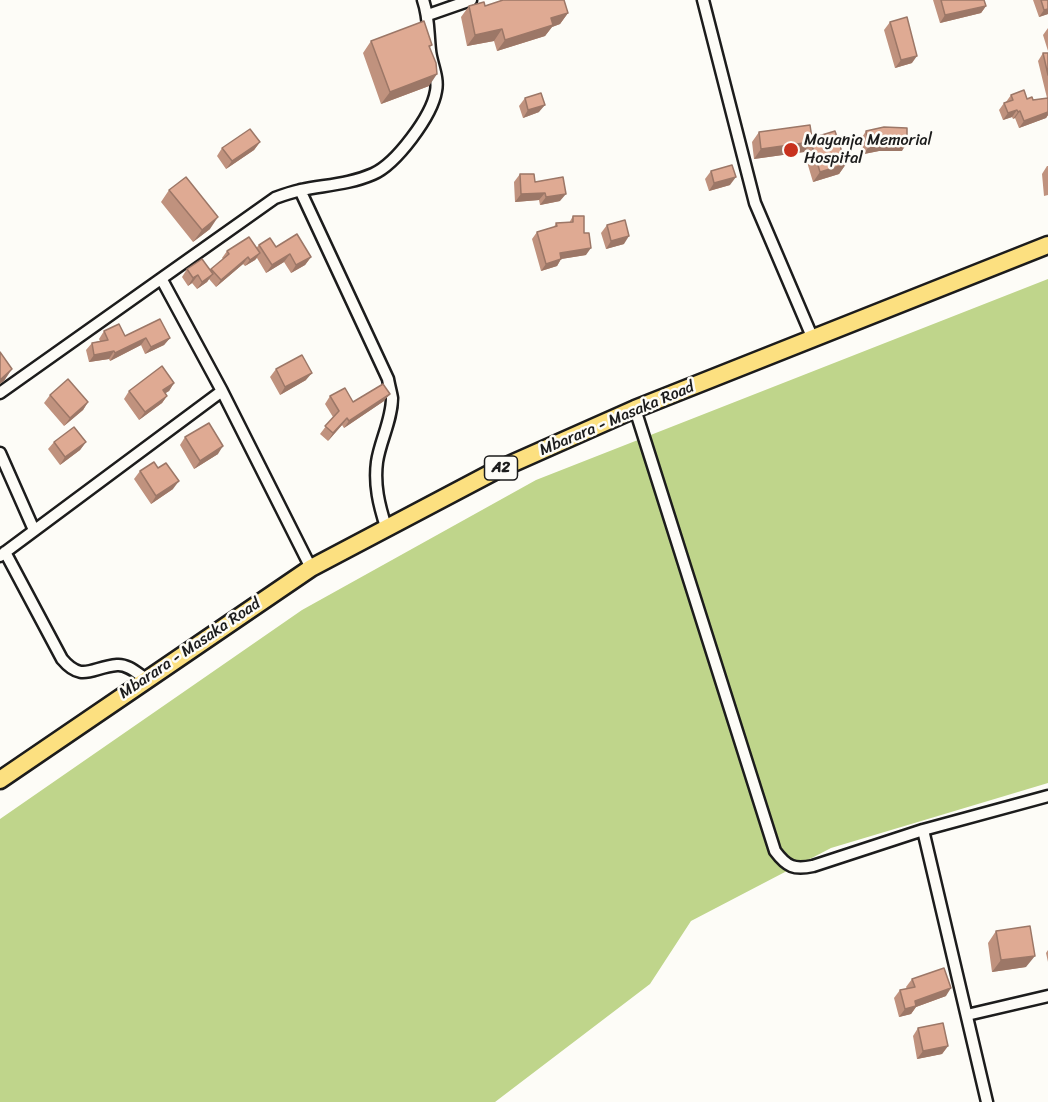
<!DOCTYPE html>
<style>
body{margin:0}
canvas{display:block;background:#fdfcf7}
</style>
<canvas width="1048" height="1102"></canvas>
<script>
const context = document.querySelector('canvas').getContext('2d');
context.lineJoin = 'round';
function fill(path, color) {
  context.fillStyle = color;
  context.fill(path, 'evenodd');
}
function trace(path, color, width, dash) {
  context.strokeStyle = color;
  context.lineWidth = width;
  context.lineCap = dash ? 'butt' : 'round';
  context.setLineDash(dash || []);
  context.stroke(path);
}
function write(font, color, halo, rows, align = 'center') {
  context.font = font + ' Sriracha,sans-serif';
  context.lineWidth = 5;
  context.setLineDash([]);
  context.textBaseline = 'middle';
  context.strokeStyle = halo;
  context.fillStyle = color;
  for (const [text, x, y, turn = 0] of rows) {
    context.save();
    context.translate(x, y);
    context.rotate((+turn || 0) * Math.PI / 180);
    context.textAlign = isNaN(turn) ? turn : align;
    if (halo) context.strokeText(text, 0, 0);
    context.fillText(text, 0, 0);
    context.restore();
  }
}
fill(new Path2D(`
 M1048,279V783L831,848L691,921L650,984L495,1102H0V819L302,610L536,480Z`), '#bfd58b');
const minor = new Path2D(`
 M703,0L755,203L813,339
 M428,15L471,0
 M300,190L388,379C389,385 391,392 392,398C392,420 380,441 377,462C374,485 379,505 386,527
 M162,280L222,391L311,568
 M0,393L275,198C283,195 292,192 301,190C326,185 350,184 373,174C396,164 432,116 436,91C439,77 431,63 430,50C428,32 429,17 423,0
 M635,409L775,851C787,867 794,870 813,866L923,830L1048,796
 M0,453L34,530
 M5,552L62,659C82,683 92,667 117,665C128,664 138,674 146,679
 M0,556L222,391
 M923,830L987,1102
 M967,1015L1048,996`);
const primary = new Path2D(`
 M0,780L311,568L493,472L635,409L1048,245`);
trace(minor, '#1c1c1c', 15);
trace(primary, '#1c1c1c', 21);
trace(minor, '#fdfcf7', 10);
trace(primary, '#fce080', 16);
fill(new Path2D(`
 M933,0H984L986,6L981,13L940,23Z
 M1033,0H1048V14L1039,17Z
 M469,6H485L568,13L560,24L552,27L545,36L497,51L494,41L467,46L461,17Z
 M890,22L912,63L895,68L884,30Z
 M1048,28V51L1043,35Z
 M371,41L432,45L430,47L429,86L381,104L363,53Z
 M1043,53H1048V115L1046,118L1019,128L1015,118L1013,119L1012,117L1003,120L999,110L1004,103L1006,102L1011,95L1033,100L1047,98L1038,61Z
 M525,98L539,112L523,118L519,106Z
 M866,131L902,151H879L864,154L861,139Z
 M759,132L812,138L846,164L839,174L813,182L804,152L754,159L752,142Z
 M260,142L254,150L226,169L217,156L222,148Z
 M1047,166H1048V195L1044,196L1042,174Z
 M711,171L730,185L709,191L705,179Z
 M520,174L535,182L560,201L540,205L539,200L515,202L514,182Z
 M169,190L210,229L193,242L161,202Z
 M573,216L584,233L586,255L561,259L557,266L541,271L532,239L537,232L554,227L556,223H569Z
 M607,225L624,244L606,249L601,233Z
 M259,245L276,247L311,257L305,265L291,273L284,262L266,273L257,258L255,260L245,266L243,264L216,287L209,279L207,282L197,289L192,283L188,286L182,277L187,269L210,271L223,259L222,258L227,251L256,248Z
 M104,331L125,336L170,338L164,345L145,354L141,345L110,361L109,359L89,362L86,350L92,343L100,341L99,339Z
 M276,369L306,380L280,395L270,377Z
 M174,383L169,391L165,393L167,396L162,403L139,420L124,399L129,391Z
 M50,395L88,402L83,410L64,426L44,403Z
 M330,396L353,402L384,401L344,428L342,425L328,441L320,434L333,417L325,404Z
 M185,437L218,454L194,469L180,445Z
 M54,442H86L80,450L60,465L48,449Z
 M140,471L173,489L151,504L134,479Z
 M996,931L1026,967L992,972L988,943Z
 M1048,950V962L1046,953Z
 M912,979L946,996L916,1007L911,1014L899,1017L894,998L900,990L907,989L906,987Z
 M918,1028L948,1046L942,1054L917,1059L913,1036Z`), '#c0927e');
fill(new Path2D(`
 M986,6L981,13L940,23L945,15Z
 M1048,9V14L1039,17L1044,10Z
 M568,13L560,24L552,27L545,36L497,51L505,40L551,18Z
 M502,29L494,41L467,46L475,35Z
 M917,56L912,63L895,68L901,60Z
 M437,74L429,86L381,104L390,92Z
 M545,105L539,112L523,118L528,110Z
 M1017,110L1012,117L1003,120L1008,113Z
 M1020,111L1015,118L1013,119L1018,112Z
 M1048,112V115L1046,118L1019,128L1024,121Z
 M260,142L254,150L226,169L232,161Z
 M811,142L804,152L754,159L761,149Z
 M884,143H907L902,151H879L864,154L869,146Z
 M846,164L839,174L813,182L820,172Z
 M736,177L730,185L709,191L714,183Z
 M545,193L539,200L515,202L521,194Z
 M566,194L560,201L540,205L546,197Z
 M218,217L210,229L193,242L202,230Z
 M629,236L624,244L606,249L611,241Z
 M591,248L586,255L555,260L560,253Z
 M260,253L255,260L245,266L250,260Z
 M290,254L284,262L266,273L272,265Z
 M248,257L243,264L216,287L221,280Z
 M311,257L305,265L291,273L296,265Z
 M561,259L557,266L541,271L546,264Z
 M213,274L207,282L197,289L202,282Z
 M198,275L192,283L188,286L193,278Z
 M146,338L141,345L110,361L115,353Z
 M170,338L164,345L145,354L151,347Z
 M114,351L109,359L89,362L94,355Z
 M12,369L4,381L0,384V380Z
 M312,373L306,380L280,395L285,387Z
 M174,383L169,391L158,398L163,390Z
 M390,394L384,401L344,428L349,421Z
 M167,396L162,403L139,420L145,412Z
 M88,402L83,410L64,426L70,418Z
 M347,418L342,425L328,441L333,433Z
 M86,442L80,450L60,465L65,457Z
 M223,446L218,454L194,469L200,461Z
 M179,481L173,489L151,504L156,496Z
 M1035,956L1026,967L992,972L1001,960Z
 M951,988L946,996L916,1007L911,1014L899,1017L905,1009L915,1001Z
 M948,1046L942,1054L917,1059L923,1051Z`), '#9c7767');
const building = new Path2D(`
 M503,0H564L568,13L551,18L553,25L505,40L502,29L475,35L469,6L484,2L485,6Z
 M941,0H984L986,6L945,15Z
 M1041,0H1048V9L1044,10Z
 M907,17L917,56L901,60L890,22Z
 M424,21L432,45L429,46L436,63L437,74L390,92L371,41Z
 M1043,53H1048V75Z
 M1024,90L1027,99L1032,97L1033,100L1048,98V112L1024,121L1020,111L1018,112L1017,110L1008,113L1004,103L1013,100L1011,95Z
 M541,93L545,105L528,110L525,98Z
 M810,125L812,138L835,131L846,164L820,172L811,142L761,149L759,132Z
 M884,127L907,128V143H884L869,146L866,131Z
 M250,129L260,142L232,161L222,148Z
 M732,165L736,177L714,183L711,171Z
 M520,174H534L535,182L563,177L566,194L546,197L545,193L521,194Z
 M186,177L218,217L202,230L169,190Z
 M573,216H584V233H589L591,248L560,253L561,259L546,264L537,232L557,226L556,223L573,222Z
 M625,220L629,236L611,241L607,225Z
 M297,234L311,257L296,265L290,254L272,265L259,245L270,238L276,247Z
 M249,237L260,253L250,260L248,257L221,280L211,269L229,254L227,251Z
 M202,259L213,274L202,282L198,275L193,278L187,269Z
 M160,319L170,338L151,347L146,338L115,353L114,351L94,355L92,343L108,340L104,331L119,324L125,336Z
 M0,352L12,369L0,380Z
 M302,355L312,373L285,387L276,369Z
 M162,366L174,383L163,390L167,396L145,412L129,391Z
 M68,379L88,402L70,418L50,395Z
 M383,384L390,394L349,421L347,418L333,433L325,426L339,411L330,396L345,388L353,402Z
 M209,423L223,446L200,461L185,437Z
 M74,427L86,442L65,457L54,442Z
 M154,462L158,468L166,463L179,481L156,496L140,471Z
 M1030,926L1035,956L1001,960L996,931Z
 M944,968L951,988L915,1001L916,1006L905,1009L900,990L915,987L912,979Z
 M943,1023L948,1046L923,1051L918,1028Z`);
fill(building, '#dfaa93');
trace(building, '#9c7767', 1.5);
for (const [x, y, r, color] of [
 [791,150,8,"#c8321e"]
]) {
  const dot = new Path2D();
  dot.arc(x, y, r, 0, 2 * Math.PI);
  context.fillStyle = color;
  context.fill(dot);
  trace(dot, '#fdfcf7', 2);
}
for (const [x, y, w] of [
 [501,468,33]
]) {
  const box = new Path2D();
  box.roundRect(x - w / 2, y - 12, w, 24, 4.5);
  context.fillStyle = '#fdfcf7';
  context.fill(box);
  trace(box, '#1c1c1c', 1.5);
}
write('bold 15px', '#1c1c1c', null, [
 ["A2",501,468]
]);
write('16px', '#1c1c1c', '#fdfcf7', [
 ["Mayanja Memorial",804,141],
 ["Hospital",804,159]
], 'left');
write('16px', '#1c1c1c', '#fdfcf7', [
 ["Mbarara - Masaka Road",617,419,-23],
 ["Mbarara - Masaka Road",190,649,-34]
]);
</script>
